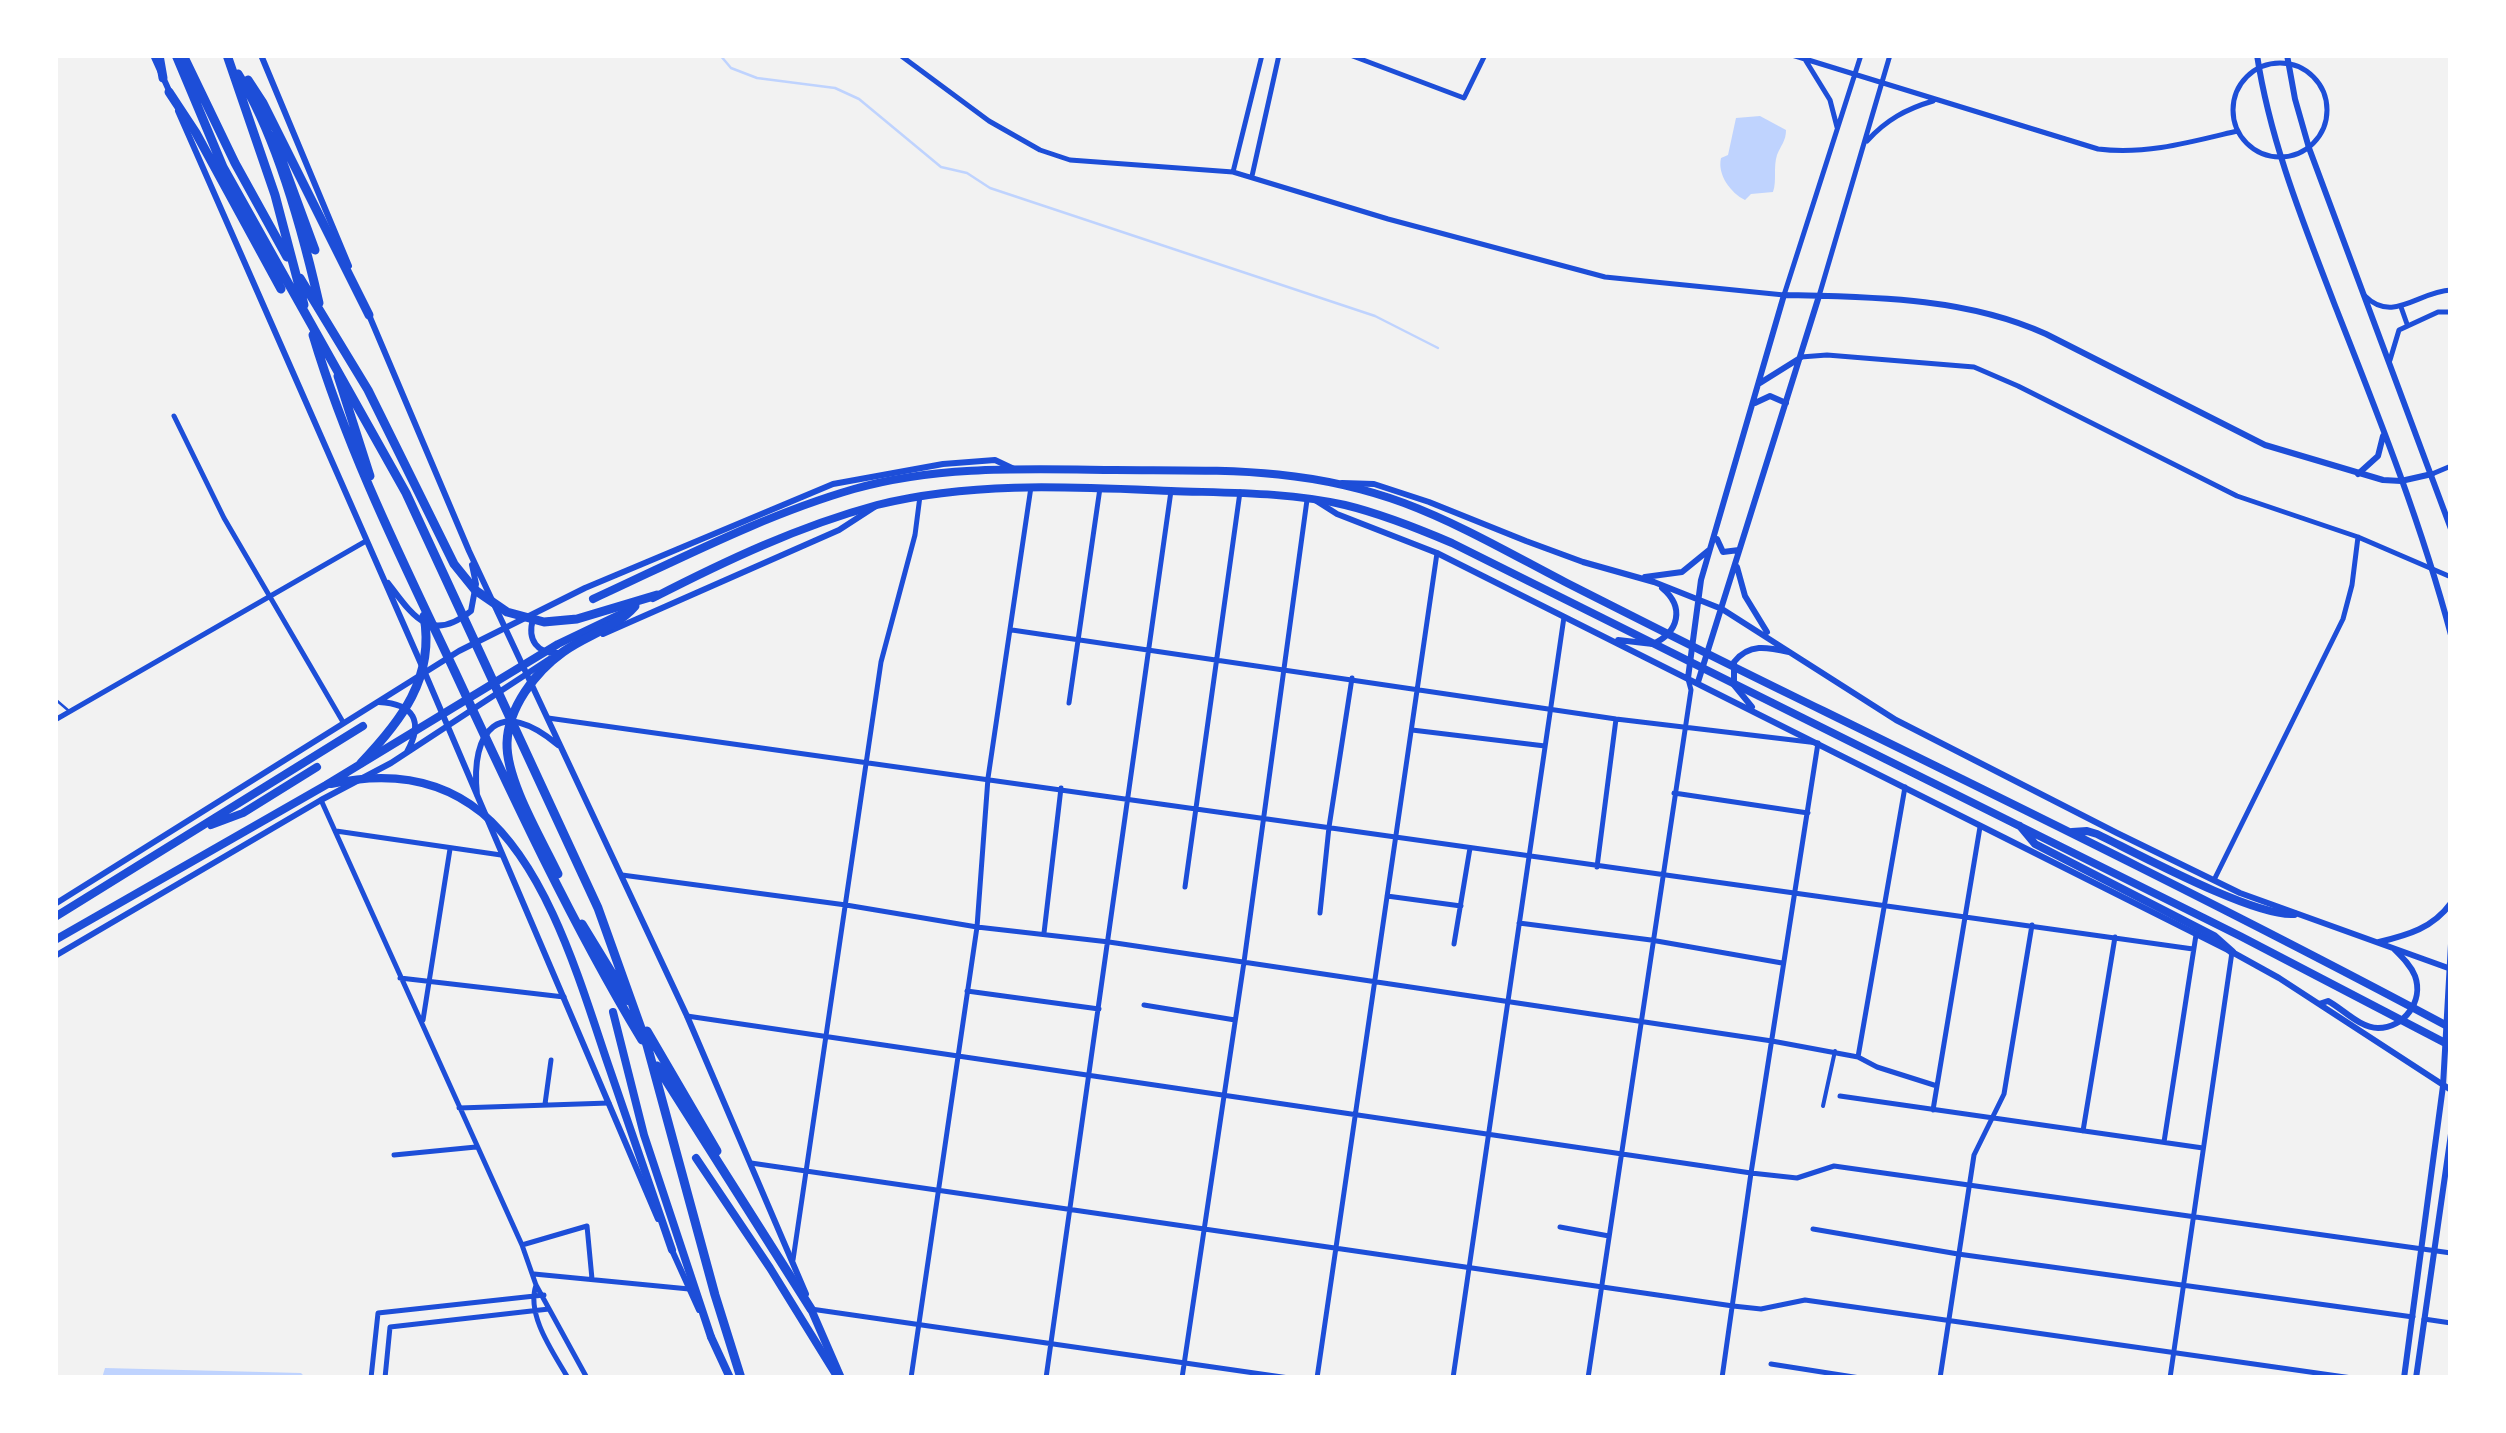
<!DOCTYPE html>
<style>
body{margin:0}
#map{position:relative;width:2506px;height:1433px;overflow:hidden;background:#f2f2f2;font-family:"Noto Sans",sans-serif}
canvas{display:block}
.frame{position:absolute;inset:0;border:58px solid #fff;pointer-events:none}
</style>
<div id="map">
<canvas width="2506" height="1433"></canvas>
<div class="frame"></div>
</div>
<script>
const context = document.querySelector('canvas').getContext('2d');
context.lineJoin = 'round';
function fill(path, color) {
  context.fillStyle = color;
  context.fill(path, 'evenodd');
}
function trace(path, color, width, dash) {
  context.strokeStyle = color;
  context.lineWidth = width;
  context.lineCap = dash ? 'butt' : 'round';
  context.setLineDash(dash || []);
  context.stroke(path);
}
fill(new Path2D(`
 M1760,116L1786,130C1786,141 1781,145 1777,155C1773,168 1777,180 1773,192L1751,194L1745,200C1731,193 1717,175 1721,158L1728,155L1736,118Z
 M105,1368L301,1373L306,1378H102Z`), '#bfd3fe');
trace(new Path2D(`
 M720,55L731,68L757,78L835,88L859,99L941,167L967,173L990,188L1375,316L1438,348`), '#bfd3fe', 2.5);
trace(new Path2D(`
 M55,699L69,711`), '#1d4ed8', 2.5);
trace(new Path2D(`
 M1823,1106L1835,1051`), '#1d4ed8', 4);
trace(new Path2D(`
 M900,55L989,121L1040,150L1070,160L1233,172L1388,219L1605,277L1784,295L1861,55
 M1350,55L1464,98L1485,55
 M1792,55L2098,149C2146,155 2191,142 2237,131
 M1806,61L1830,100L1837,127
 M2233 110a47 47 0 1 1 94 0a47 47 0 1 1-94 0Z
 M1867,141C1886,120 1906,109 1933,101
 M1233,172L1262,55
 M1252,176L1279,55
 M1819,296L1890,55
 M2365,296C2393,324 2419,291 2451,290
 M2401,307L2407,324
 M1801,357L1827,355L1974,367L2018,386L2237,496L2358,537L2451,577
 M2390,360L2399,330L2438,312H2451
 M174,416L224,518L343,722
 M2432,474L2451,466
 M1012,630L1616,719L1818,743L1751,1173L1722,1378
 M1069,703L1100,488
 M548,718L2193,949
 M55,720L366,541
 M1412,730L1545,746
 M1674,793L1808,813
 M321,800L522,1245L536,1285L587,1378
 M336,831L501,855
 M1597,867L1616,719
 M622,875L846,905L977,927L1109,942L1772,1041L1858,1057L1877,1067L1937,1086
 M2214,880L2343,619L2352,585L2358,537
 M1185,887L1240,492
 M1387,896L1461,906
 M1320,913L1329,827L1352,678
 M1519,923L1651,940L1782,963
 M1044,933L1061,788
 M1454,944L1470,848
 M400,978L564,997
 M967,991L1099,1009
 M1144,1005L1235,1020
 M687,1016L1751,1173L1797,1178L1834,1166L2451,1253
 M423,1020L450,849
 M1858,1057L1905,787
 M1840,1096L2203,1148
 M545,1104L551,1060
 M459,1108L609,1103
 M1933,1110L1980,827
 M2083,1131L2115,937
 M2164,1142L2196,935
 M394,1155L476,1147
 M751,1163L1733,1306L1761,1309L1805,1300L2352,1378
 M1560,1227L1609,1236
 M1813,1229L1958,1254L2413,1317
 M522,1245L587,1226L592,1279
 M793,1260L881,662L915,535L920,496
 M534,1274L689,1289
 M536,1285C526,1315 553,1352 568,1378
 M811,1309L1289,1378
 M2424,1319L2451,1323
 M1771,1364L1860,1378
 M371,1378L378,1313L544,1295
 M385,1378L390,1327L549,1309
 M911,1378L977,927L988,778L1031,487
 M1046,1378L1171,491
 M1182,1378L1244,962L1307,500
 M1317,1378L1437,553
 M1453,1378L1564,617
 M1588,1378L1691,690L1688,679
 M1940,1378L1974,1155L2004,1094L2032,925
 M2170,1378L2232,952`), '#1d4ed8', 5);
trace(new Path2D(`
 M1760,383L1800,358
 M1755,403L1770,396L1786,403
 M1342,483L1374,484L1429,502L1526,541L1583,562L1654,582L1722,609L1896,720L2117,833L2240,893L2451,969
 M1315,500L1337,514L1437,553L2232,952L2279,978L2451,1090
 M1717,539L1723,552L1739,550
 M1737,567L1745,596L1767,632
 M1645,577L1682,572L1709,550
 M533,619C527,640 537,654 559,653
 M603,634L839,530L876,506
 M1618,640L1653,644C1679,632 1685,607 1662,588
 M1688,678L1701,580L1784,295C1872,297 1965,297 2046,334L2265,445L2383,480L2401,481L2432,474
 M1698,682L1819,296
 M379,702C414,704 424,721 407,752
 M1752,707L1734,685V662C1749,643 1767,647 1789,652
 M55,904L459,651L585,588L833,484L943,464L995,460L1014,469
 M55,956L321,800L391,763L551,658
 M2319,1004L2328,1001C2343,1009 2360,1028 2378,1028C2404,1028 2424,1001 2415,976C2411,966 2403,958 2395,950`), '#1d4ed8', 6);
trace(new Path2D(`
 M153,55L171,95
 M261,55L349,266
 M2257,55C2270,141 2303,222 2334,303C2377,412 2421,522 2451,635
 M2287,55L2295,99L2309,148L2451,529
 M178,111L425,673L658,1219
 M369,315L469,551L687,1016L806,1294
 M2358,474L2378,456L2383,436
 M388,583C413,616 430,644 471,611L476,584L472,565
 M477,795C470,729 500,696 558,745
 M2379,942C2408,935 2433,928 2451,903
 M671,1248L699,1310
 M2404,1378L2443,1086L2451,944
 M2416,1378L2451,1134`), '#1d4ed8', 6);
trace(new Path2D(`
 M811,1309L841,1378
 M711,1337L730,1378`), '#1d4ed8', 8);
trace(new Path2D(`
 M653,598C725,561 799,526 877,505C973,481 1073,487 1171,491C1229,493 1288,492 1345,505C1382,514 1417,528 1452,543L2240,936L2451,1046
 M593,599C678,560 764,515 854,489C939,465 1028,469 1115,470C1220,471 1303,466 1404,503C1460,524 1513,555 1567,583C1642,621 1717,659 1793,696C2013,804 2234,912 2451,1028
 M331,784C385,772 438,777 482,813C550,870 582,989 610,1070C631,1130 651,1190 672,1250
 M211,825L243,813L317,767
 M2020,826L2035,844L2214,936L2232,952
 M2072,832L2087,831L2097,834C2138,854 2254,917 2294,914
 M55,917L363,726
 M55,940L326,785L558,644L627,611
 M613,1012L644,1135L711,1337
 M696,1158L770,1268L838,1378`), '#1d4ed8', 8);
trace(new Path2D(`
 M159,55L163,78
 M176,55L223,167L406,493L598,908L647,1045L715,1295L741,1378
 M183,55L235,163L287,257
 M227,55L275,195L304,305
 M238,74C276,134 303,233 319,303
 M248,80L263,103L369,315
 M169,92L196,133L281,289
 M273,136L315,250
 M300,278L368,390L454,564L475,590L507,612L544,622L577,619L657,595
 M313,335C348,452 403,562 455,672C513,797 571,922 642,1040
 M338,376L370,476
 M361,763C401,721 435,678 424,616
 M558,874C542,840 506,781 507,743C508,708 535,672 563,652C586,635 616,628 635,606
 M582,924L629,1001
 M647,1031L717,1151
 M657,1066L811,1309`), '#1d4ed8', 9);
</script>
